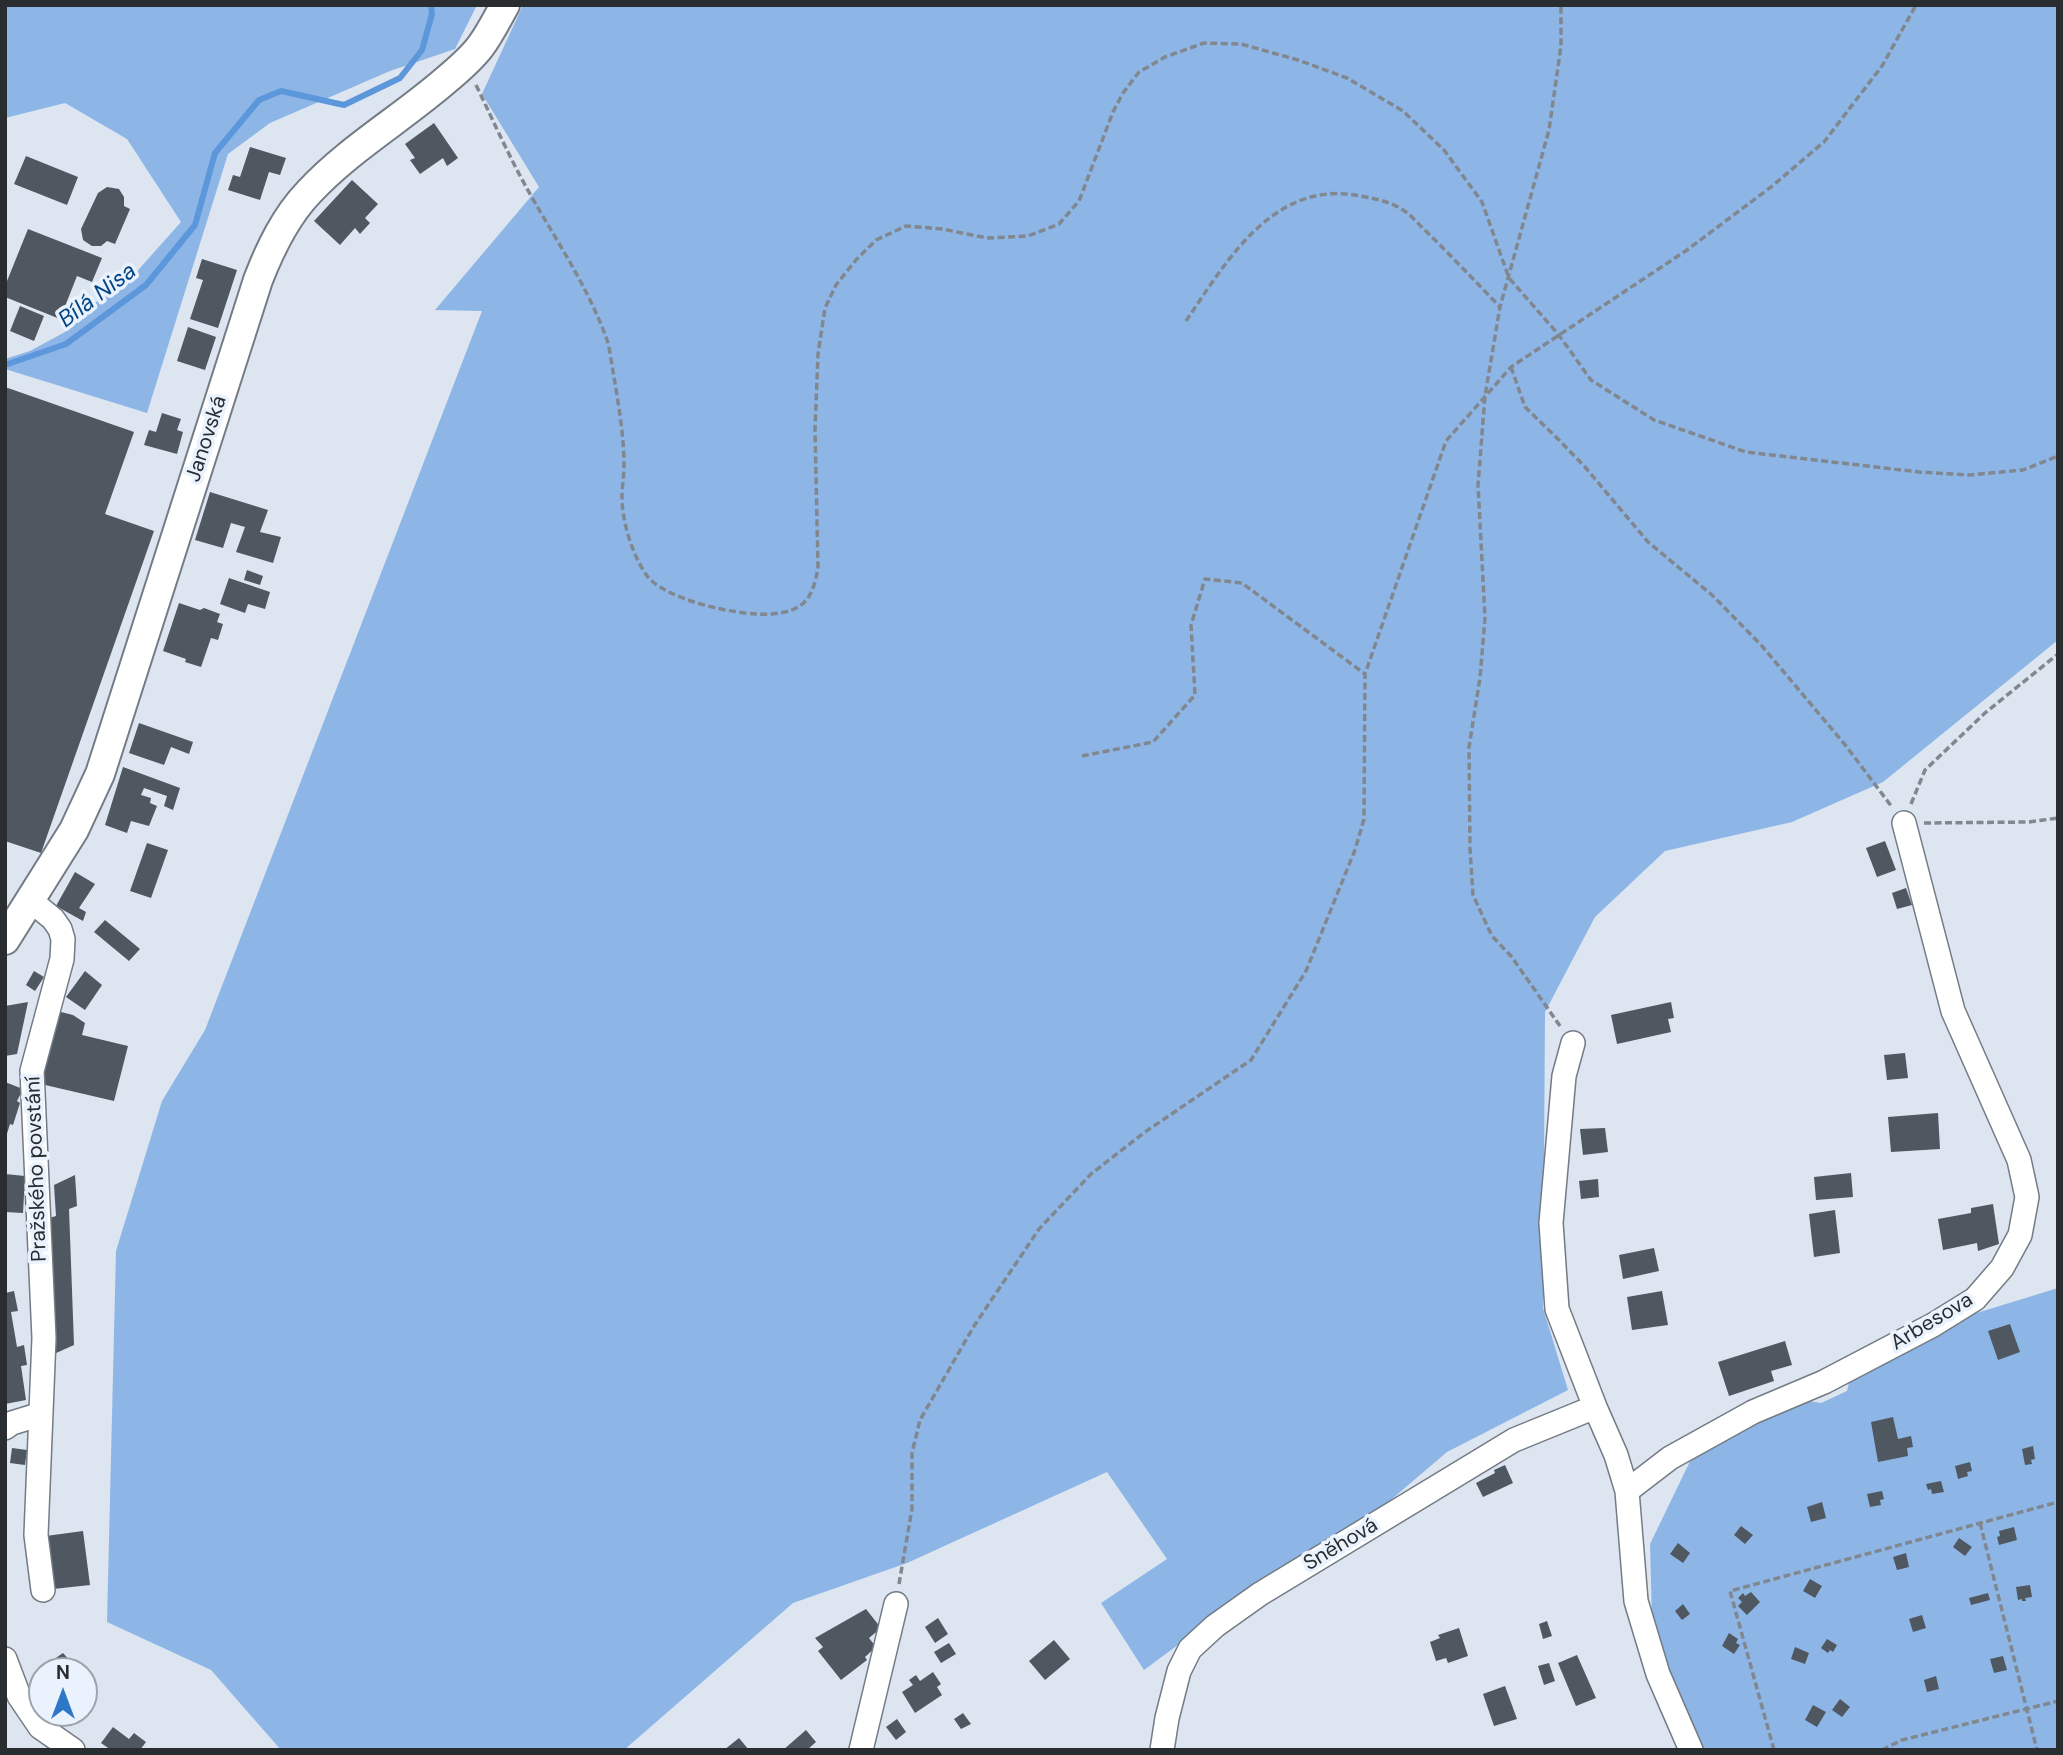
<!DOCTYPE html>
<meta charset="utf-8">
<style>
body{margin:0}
#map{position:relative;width:2063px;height:1755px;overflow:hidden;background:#dce5f0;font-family:"DM Sans",sans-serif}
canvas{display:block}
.frame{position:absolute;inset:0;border:7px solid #292d30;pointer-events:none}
.north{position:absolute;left:28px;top:1657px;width:70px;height:70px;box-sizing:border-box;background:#e9f2fd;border:2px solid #9ca3ab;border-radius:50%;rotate:0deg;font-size:19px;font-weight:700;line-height:28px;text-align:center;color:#292d30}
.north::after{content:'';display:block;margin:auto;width:24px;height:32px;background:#2d77c7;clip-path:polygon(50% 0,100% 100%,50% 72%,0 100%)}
</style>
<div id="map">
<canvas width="2063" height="1755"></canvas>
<div class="frame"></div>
<div class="north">N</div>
</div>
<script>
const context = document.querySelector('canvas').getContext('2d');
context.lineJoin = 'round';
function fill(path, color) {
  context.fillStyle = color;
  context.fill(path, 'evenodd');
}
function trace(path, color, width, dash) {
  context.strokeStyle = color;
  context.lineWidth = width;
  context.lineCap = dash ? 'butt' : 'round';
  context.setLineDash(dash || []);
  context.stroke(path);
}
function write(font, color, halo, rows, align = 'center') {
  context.font = font + ' "DM Sans",sans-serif';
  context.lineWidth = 7;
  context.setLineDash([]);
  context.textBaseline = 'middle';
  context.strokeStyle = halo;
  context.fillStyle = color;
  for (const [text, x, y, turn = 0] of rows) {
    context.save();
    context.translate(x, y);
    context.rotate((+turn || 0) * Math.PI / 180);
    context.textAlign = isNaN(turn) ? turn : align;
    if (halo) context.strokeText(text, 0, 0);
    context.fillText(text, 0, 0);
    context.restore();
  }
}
fill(new Path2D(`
 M5,5H477L455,49L390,71L270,123L228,154L147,413L5,369V359L30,351L65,332L79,314L132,277L181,222L127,139L65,103L5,118Z
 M523,5H2058V640L1883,782L1792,822L1665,851L1595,917L1545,1012L1543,1308L1568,1390L1447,1452L1386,1504L1262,1583L1144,1670L1101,1603L1167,1559L1107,1472L907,1563L793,1603L624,1750H281L211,1670L107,1622L116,1251L162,1101L205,1030L482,311L435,310L539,187L482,94Z
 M2058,1288V1750H1701L1663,1656L1652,1620L1650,1544L1695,1451L1803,1400L1821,1403L1847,1391L1850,1378L1954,1320Z`), '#8db6e7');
trace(new Path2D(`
 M5,365L66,344L146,285L195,225L215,153L259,100L281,91L344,105L400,78L422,50L432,14L431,5`), '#5d97db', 6);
fill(new Path2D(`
 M434,123L458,158L447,166L443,158L420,174L410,160L415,158L405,144Z
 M250,147L286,158L280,175L269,172L260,200L228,190L233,175L240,177Z
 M26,156L78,177L67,205L14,184Z
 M352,180L378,204L365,218L370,223L360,234L355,228L340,245L314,221Z
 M107,187L119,189L124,197V206L130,209L115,244L107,241L101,246H92L83,240L81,229L98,193Z
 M28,229L102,258L92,282L77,276L60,319L5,297V286Z
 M202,259L237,270L218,328L190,319L203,280L196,278Z
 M20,306L44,316L34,341L10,331Z
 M188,327L216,337L205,370L177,361Z
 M5,387L134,432L105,514L154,531L41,853L5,841Z
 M162,413L181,419L177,430L183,432L177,454L144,445L149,430L156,432Z
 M210,492L268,510L260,532L281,537L273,563L236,552L245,527L231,523L223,548L195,540Z
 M247,570L263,576L260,585L244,580Z
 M229,578L270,592L265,609L248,604L245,613L220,604Z
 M179,603L200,610L204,608L220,614L217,622L223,624L218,640L211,638L201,667L185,662L186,659L163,651Z
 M139,723L193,742L189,754L171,747L164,765L129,753Z
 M123,767L180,788L173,810L164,806L167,796L144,788L141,795L151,798L150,803L157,806L149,826L131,821L127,833L105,825Z
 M1885,841L1896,870L1877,877L1866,848Z
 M147,843L168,850L151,898L130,891Z
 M75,872L95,884L79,908L86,912L83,921L56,906Z
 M1906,888L1912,905L1897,909L1892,893Z
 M105,920L140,949L129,961L94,932Z
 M34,971L44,977L35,991L26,985Z
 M85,971L102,985L85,1010L66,997Z
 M28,1002L17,1054L5,1056V1006Z
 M1671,1002L1674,1018L1668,1019L1671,1032L1617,1044L1611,1015Z
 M61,1012L73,1015L85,1023L82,1035L128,1046L114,1101L41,1084L54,1028Z
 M1905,1053L1908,1078L1887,1080L1884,1055Z
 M5,1082L23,1089L17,1101L20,1103L13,1125L10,1124L6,1137Z
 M1938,1113L1940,1149L1891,1152L1888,1117Z
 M1605,1128L1608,1152L1583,1155L1580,1129Z
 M1851,1173L1853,1197L1816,1200L1814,1177Z
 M5,1174L25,1176L23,1213L5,1212Z
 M75,1175L77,1206L69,1209L74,1345L54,1354L49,1218L56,1216L54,1185Z
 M1598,1179L1599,1197L1581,1199L1579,1181Z
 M1993,1204L1999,1244L1978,1251L1977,1243L1943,1250L1938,1219L1971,1213V1208Z
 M1835,1210L1840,1253L1814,1257L1809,1214Z
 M1654,1248L1659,1271L1623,1279L1619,1255Z
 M14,1291L18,1311L11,1312L17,1347L24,1345L27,1365L21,1366L26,1400L5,1404V1293Z
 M1662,1291L1668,1325L1632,1330L1627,1297Z
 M2010,1324L2020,1352L1998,1360L1988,1331Z
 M1785,1341L1792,1365L1771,1371L1774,1381L1729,1396L1718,1362Z
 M1893,1417L1898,1439L1911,1436L1913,1447L1907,1448L1908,1456L1878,1462L1871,1422Z
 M2033,1446L2035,1459L2031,1460L2032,1464L2025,1465L2022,1449Z
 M12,1448L27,1450L25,1465L10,1463Z
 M1970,1462L1972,1471L1967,1472L1968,1476L1958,1479L1955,1466Z
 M1505,1465L1513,1483L1483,1497L1476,1483L1495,1473L1494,1470Z
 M1941,1481L1944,1492L1932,1494L1931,1489L1928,1490L1926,1484Z
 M1882,1491L1884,1499L1880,1500L1881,1505L1870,1507L1867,1494Z
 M1822,1502L1826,1518L1811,1522L1807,1507Z
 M1741,1526L1753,1535L1745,1544L1734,1535Z
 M2014,1527L2017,1540L1999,1545L1997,1537L2000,1536L1999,1531Z
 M83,1531L90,1585L53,1589L46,1536Z
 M1959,1538L1972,1547L1965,1556L1953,1547Z
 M1678,1543L1690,1553L1683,1563L1670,1554Z
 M1906,1553L1909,1567L1897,1570L1893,1557Z
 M1810,1579L1822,1586L1815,1598L1803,1591Z
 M2030,1585L2032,1597L2025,1598L2026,1601H2022V1599L2018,1600L2016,1587Z
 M1751,1592L1760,1602L1747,1615L1738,1606L1742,1602L1738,1598L1743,1593L1745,1596Z
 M1988,1593L1990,1600L1971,1605L1969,1598Z
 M1683,1604L1690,1614L1682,1620L1675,1611Z
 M866,1609L881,1628L869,1638L876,1647L865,1657L867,1660L841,1680L818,1651L823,1647L815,1638Z
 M1922,1615L1926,1628L1913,1632L1909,1619Z
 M938,1618L948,1634L935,1643L925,1627Z
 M1547,1621L1552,1636L1543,1639L1539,1624Z
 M1459,1628L1468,1656L1448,1663L1446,1658L1436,1661L1430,1642L1440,1638L1438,1635Z
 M1729,1633L1738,1639L1736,1643L1740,1645L1734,1654L1722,1646Z
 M1827,1639L1837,1645L1833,1652L1830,1650L1828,1653L1821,1648Z
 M1054,1640L1070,1659L1045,1680L1029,1661Z
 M949,1643L956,1654L941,1663L934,1652Z
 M1795,1647L1809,1653L1805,1664L1791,1659Z
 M63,1653L73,1664L65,1671H52L47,1664Z
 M1577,1655L1596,1698L1576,1706L1558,1663Z
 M2003,1656L2007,1670L1994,1673L1990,1659Z
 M1549,1663L1555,1681L1544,1685L1538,1666Z
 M933,1672L941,1684L937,1687L942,1695L915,1713L902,1692L913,1685L909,1680L916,1675L920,1681Z
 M1936,1676L1939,1689L1927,1692L1924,1680Z
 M1505,1686L1517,1719L1494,1726L1483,1694Z
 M1840,1699L1850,1707L1842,1717L1832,1710Z
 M1813,1705L1826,1712L1817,1727L1805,1720Z
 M963,1713L971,1724L961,1729L954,1719Z
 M897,1719L906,1732L896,1740L886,1727Z
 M113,1727L129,1739L134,1733L146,1742L140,1750H111L101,1743Z
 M806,1730L816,1742L807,1750H783Z
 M739,1738L749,1750H724Z`), '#4f5760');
const minor = new Path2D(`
 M30,900L53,919L60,929L63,939L62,959L32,1071L44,1338L36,1535L43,1590
 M1573,1043L1564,1076L1551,1223L1557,1309L1595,1407L1616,1455L1627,1491L1636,1601L1658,1674L1691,1750
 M5,1428L12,1423L41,1414
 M1627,1491L1670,1458L1753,1412L1824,1382L1933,1325L1975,1299L2002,1268L2020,1235L2027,1197L2019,1160L1953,1011L1904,823
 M5,1659L19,1696L40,1727L73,1750
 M861,1750L896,1604
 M1162,1750L1167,1718L1179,1671L1190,1649L1215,1626L1260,1594L1514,1440L1595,1407`);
const tertiary = new Path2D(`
 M5,940L74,830L100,774L258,280C270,249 285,217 309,192C349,149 401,119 446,80C458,70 470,60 480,47C490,34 497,19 505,5`);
trace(minor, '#737b84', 26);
trace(tertiary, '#737b84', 32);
trace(new Path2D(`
 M476,85C492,118 507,152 525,185C553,236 587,284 607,340C610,349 611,361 613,371C618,402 624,434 624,466C624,476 622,487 622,497C622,522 632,553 645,573C661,600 742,617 772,614C805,611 813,598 818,567L815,429L818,354L825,308L836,285L856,260L876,240L906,226L942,229L987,238L1028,236L1059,224L1079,201L1113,112L1123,93L1139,72L1165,57L1204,43L1241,44L1298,60L1347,78L1403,111L1444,150L1482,202L1509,278L1558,334L1591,380L1654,420L1746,452L1919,472L1969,475L2023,470L2058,456
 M1186,321C1226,262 1272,182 1355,195C1372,198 1391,201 1406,212C1415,219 1424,230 1433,238C1456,261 1478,284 1500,307
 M1511,367L1525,407L1559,440L1585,467L1648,542L1712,595L1762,646L1846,746L1892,807
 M1082,756L1153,742L1195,695L1191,625L1205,579L1242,583L1365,674
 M1911,804L1925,770L1985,713L2058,654
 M1924,823L2029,822L2058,818
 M1560,1026L1511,956L1492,936L1473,895L1470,849L1469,747L1480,678L1485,618L1478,485L1485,396L1500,307L1549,130L1561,46V5
 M1980,1523L2037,1750
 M899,1584L912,1509V1453L920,1420L974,1326L1039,1229L1091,1174L1145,1132L1251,1060L1306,971L1355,850L1364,819L1365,674L1446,441L1511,367L1687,250L1771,187L1824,142L1882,66L1916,5
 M1774,1750L1730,1591L2058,1502
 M1882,1750L1902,1740L2058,1701`), '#81878e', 3.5, [7, 3.5]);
trace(minor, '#fff', 23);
trace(tertiary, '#fff', 28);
write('21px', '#292d30', '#e9f2fd', [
 ["Janovská",207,439,-72],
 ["Pražského povstání",37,1169,-92],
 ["Arbesova",1932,1322,-31],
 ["Sněhová",1341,1545,-31]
]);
write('italic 23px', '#044583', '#e9f2fd', [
 ["Bílá Nisa",98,296,-37]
]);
</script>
